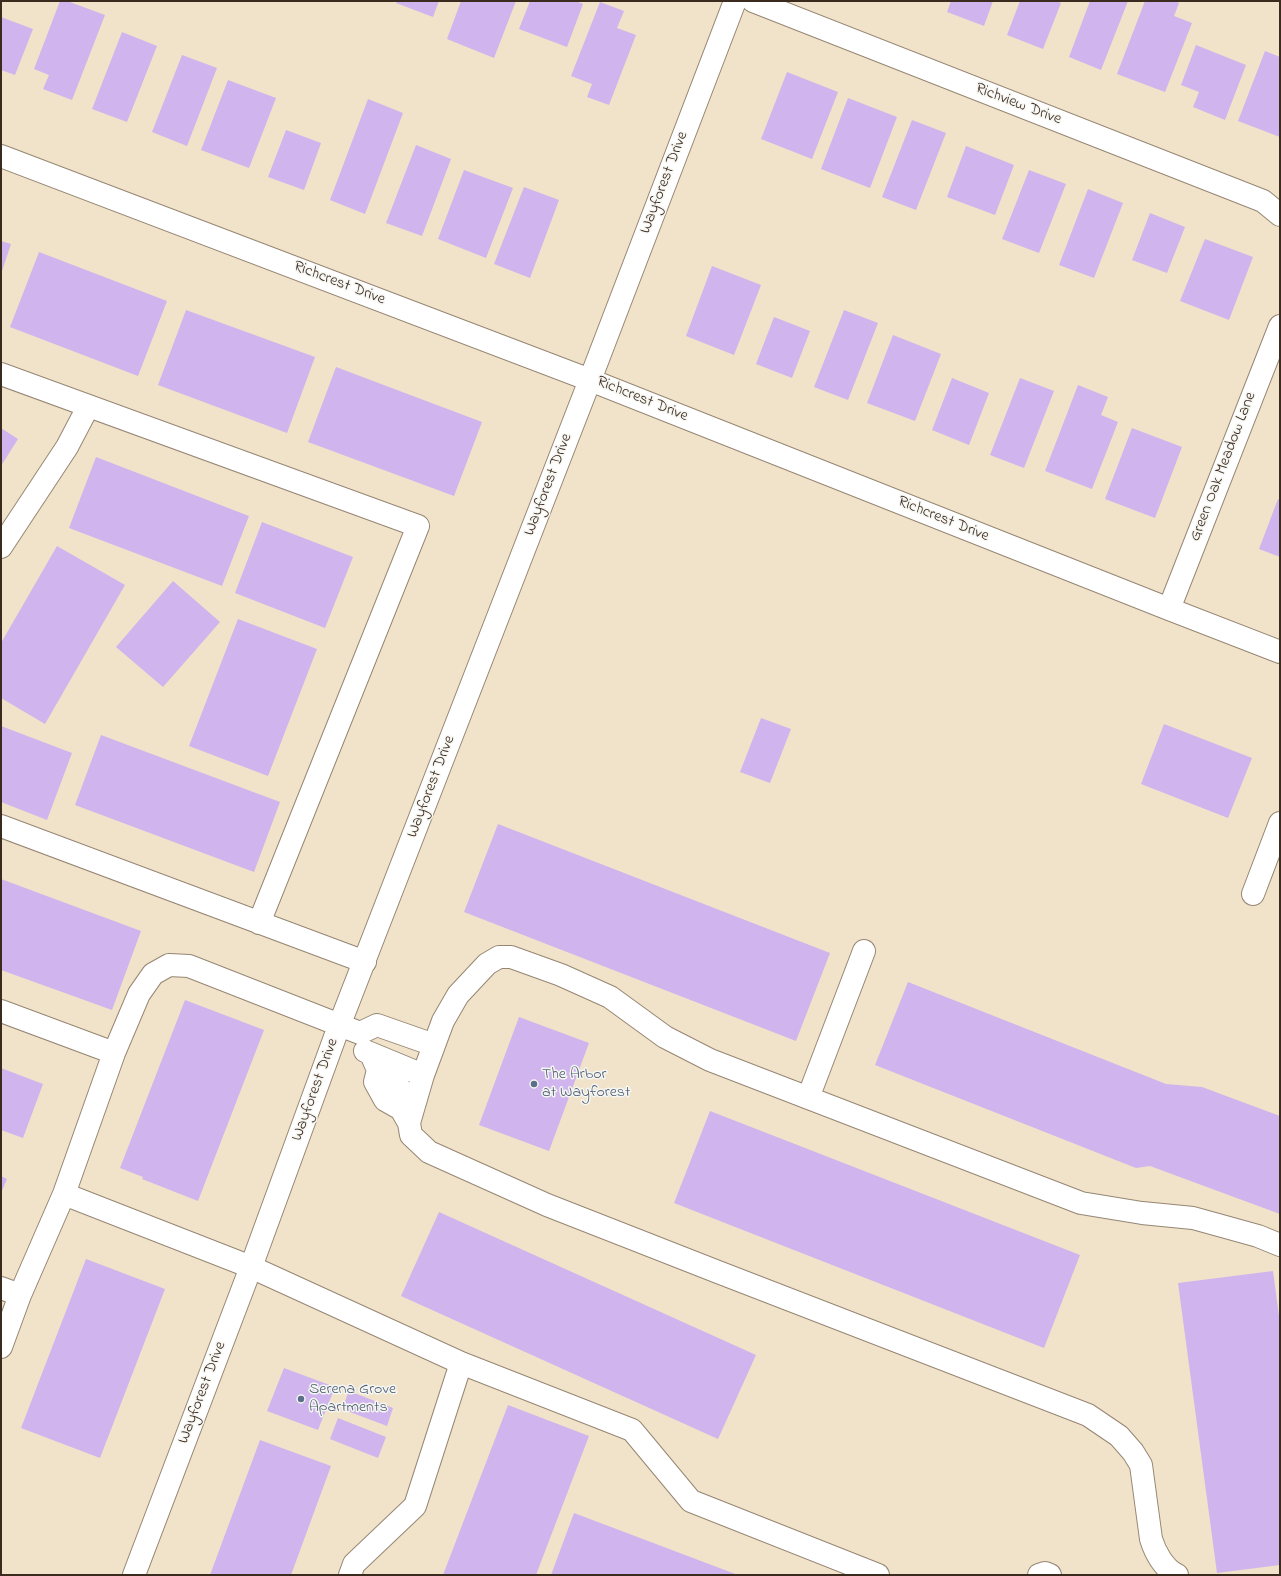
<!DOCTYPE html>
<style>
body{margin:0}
#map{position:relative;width:1281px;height:1576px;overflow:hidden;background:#f0e3c9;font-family:"Indie Flower",sans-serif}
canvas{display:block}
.frame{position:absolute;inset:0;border:2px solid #3b2a1e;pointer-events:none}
</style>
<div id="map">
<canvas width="1281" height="1576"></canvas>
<div class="frame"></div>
</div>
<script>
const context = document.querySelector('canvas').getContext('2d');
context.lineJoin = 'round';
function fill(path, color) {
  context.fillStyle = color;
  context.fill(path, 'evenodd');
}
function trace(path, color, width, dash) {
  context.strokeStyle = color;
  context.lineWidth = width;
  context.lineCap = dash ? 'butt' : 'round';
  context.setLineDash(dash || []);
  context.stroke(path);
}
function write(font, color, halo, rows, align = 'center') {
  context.font = font + ' "Indie Flower",sans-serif';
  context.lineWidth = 3;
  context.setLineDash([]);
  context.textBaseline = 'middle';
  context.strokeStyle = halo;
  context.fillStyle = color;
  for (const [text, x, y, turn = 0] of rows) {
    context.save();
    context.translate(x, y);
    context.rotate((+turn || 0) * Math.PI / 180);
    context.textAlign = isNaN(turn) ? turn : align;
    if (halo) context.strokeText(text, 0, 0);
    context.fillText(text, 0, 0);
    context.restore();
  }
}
fill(new Path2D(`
 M60,1H67L105,15L72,100L43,89L49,75L34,69Z
 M397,1H439L433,17L396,3Z
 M461,1H516L494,58L447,39Z
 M530,1H576L583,4L567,47L519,29Z
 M951,1H993L984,26L947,12Z
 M1020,1H1056L1061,3L1043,49L1007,35Z
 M1090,1H1128L1101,70L1069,57Z
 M1145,1H1175L1179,3L1174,16L1192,23L1165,92L1117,74Z
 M600,2L624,11L617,28L636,35L609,105L587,97L592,84L571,76Z
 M1,17L33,29L15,75L1,70Z
 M122,32L157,46L127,122L92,109Z
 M1196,45L1246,65L1225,120L1193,107L1199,92L1181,85Z
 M1265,51L1280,57V137L1238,121Z
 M182,55L217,68L187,146L152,132Z
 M787,72L838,92L812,159L761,139Z
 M228,80L276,98L249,168L201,150Z
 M848,98L897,117L870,188L821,169Z
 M368,99L403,113L365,214L330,200Z
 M912,120L946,133L916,210L882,197Z
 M286,130L321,143L304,190L268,177Z
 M416,145L451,159L422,236L386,223Z
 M966,146L1014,165L995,215L947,197Z
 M464,170L513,188L486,258L438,239Z
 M1029,170L1066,184L1039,253L1002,239Z
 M524,187L559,200L530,278L494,264Z
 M1088,189L1123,203L1094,278L1059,265Z
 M1150,213L1185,227L1167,273L1132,260Z
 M1205,239L1253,257L1229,320L1180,301Z
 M1,241L11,244L1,274Z
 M39,252L167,301L138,376L10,327Z
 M712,266L761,285L734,355L686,336Z
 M186,310L315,357L287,433L158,385Z
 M844,310L878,323L848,400L814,387Z
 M774,317L810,331L792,378L756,364Z
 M893,335L941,354L915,421L867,403Z
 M336,367L482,422L454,496L308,442Z
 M952,378L989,393L969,445L932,430Z
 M1020,378L1054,391L1024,468L990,455Z
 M1078,385L1108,397L1101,415L1118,422L1092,489L1045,471Z
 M1,428L18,439L1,466Z
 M1132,428L1182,447L1155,518L1105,499Z
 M96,457L249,516L222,586L69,528Z
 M1278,499L1280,500V557L1259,549Z
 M262,522L353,557L325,628L235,593Z
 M57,546L125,585L45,724L1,698V643Z
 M173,581L220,622L163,687L116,647Z
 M238,619L317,649L268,776L189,746Z
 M761,718L791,729L770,783L740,772Z
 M1164,724L1252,758L1228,818L1141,784Z
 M1,726L72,753L47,820L1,802Z
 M101,735L280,802L254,872L75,805Z
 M498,824L830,953L796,1041L464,912Z
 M1,879L141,931L112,1010L1,970Z
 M908,982L1166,1084L1202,1087L1280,1116V1214L1150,1166L1136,1168L875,1065Z
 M185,1000L264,1030L198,1201L142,1179L143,1177L120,1168Z
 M519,1017L589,1043L549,1151L479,1125Z
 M1,1068L43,1084L23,1138L1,1130Z
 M710,1111L1080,1255L1044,1348L674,1203Z
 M1,1176L7,1179L1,1193Z
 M439,1212L756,1355L718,1439L401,1296Z
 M86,1259L165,1289L100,1458L21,1428Z
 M1273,1271L1280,1324V1565L1217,1573L1178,1283Z
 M284,1368L335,1387L318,1430L267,1411Z
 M349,1391L393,1408L387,1426L342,1409Z
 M508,1405L589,1436L536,1575H443Z
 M338,1418L386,1437L378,1458L330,1439Z
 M260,1440L331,1466L291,1575H210Z
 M574,1513L738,1575H551Z`), '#cfb4ee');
const minor = new Path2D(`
 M753,1L1263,201L1280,215
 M1,156L590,380L1169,609L1280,652
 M1,374L418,526L259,923
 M1,547L67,447L88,407
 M1169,609L1280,326
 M1,826L365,962
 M1253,894L1280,823
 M1,1011L114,1053
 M365,1051L423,1075
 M371,1054L378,1070L375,1082L385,1100L401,1109L409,1123L411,1135L429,1152L547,1205L718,1272L1088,1415L1119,1436L1133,1452L1141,1465L1151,1539C1155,1552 1164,1569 1177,1575
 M378,1070L392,1075L402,1092L401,1109
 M808,1098L864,951
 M409,1123L423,1075L443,1021L458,995L487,964L499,957H511L561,975L610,997L665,1037L710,1060L1081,1203L1142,1213L1193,1218L1258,1236L1280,1245
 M64,1194L251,1267L461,1363L632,1430L691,1501L878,1575
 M1,1288L20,1295
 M1,1347L20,1295L64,1194L114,1053L139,994L153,974L169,965L189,966L360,1033L377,1025L434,1045
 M134,1575L251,1267L339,1026L590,380L735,1
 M350,1575L354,1564L415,1506L461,1363
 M1039,1575L1045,1573L1050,1575`);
trace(minor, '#968674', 24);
trace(minor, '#fff', 22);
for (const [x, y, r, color] of [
 [534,1084,4,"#5c6f8a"],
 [301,1399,4,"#5c6f8a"]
]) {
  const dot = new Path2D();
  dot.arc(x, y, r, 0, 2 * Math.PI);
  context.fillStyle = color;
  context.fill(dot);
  trace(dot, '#f6f6f2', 1.5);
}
write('16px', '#3b2a1e', '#f6f6f2', [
 ["Richview Drive",1018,105,21],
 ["Wayforest Drive",665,183,-69],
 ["Richcrest Drive",339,284,21],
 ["Richcrest Drive",642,400,22],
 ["Green Oak Meadow Lane",1224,467,-69],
 ["Wayforest Drive",549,485,-69],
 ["Richcrest Drive",943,520,22],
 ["Wayforest Drive",432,787,-69],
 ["Wayforest Drive",316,1090,-70],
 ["Wayforest Drive",203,1393,-69]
]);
write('16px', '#4e5e75', '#f6f6f2', [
 ["The Arbor",542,1075],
 ["at Wayforest",542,1093],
 ["Serena Grove",309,1390],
 ["Apartments",309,1408]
], 'left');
</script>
